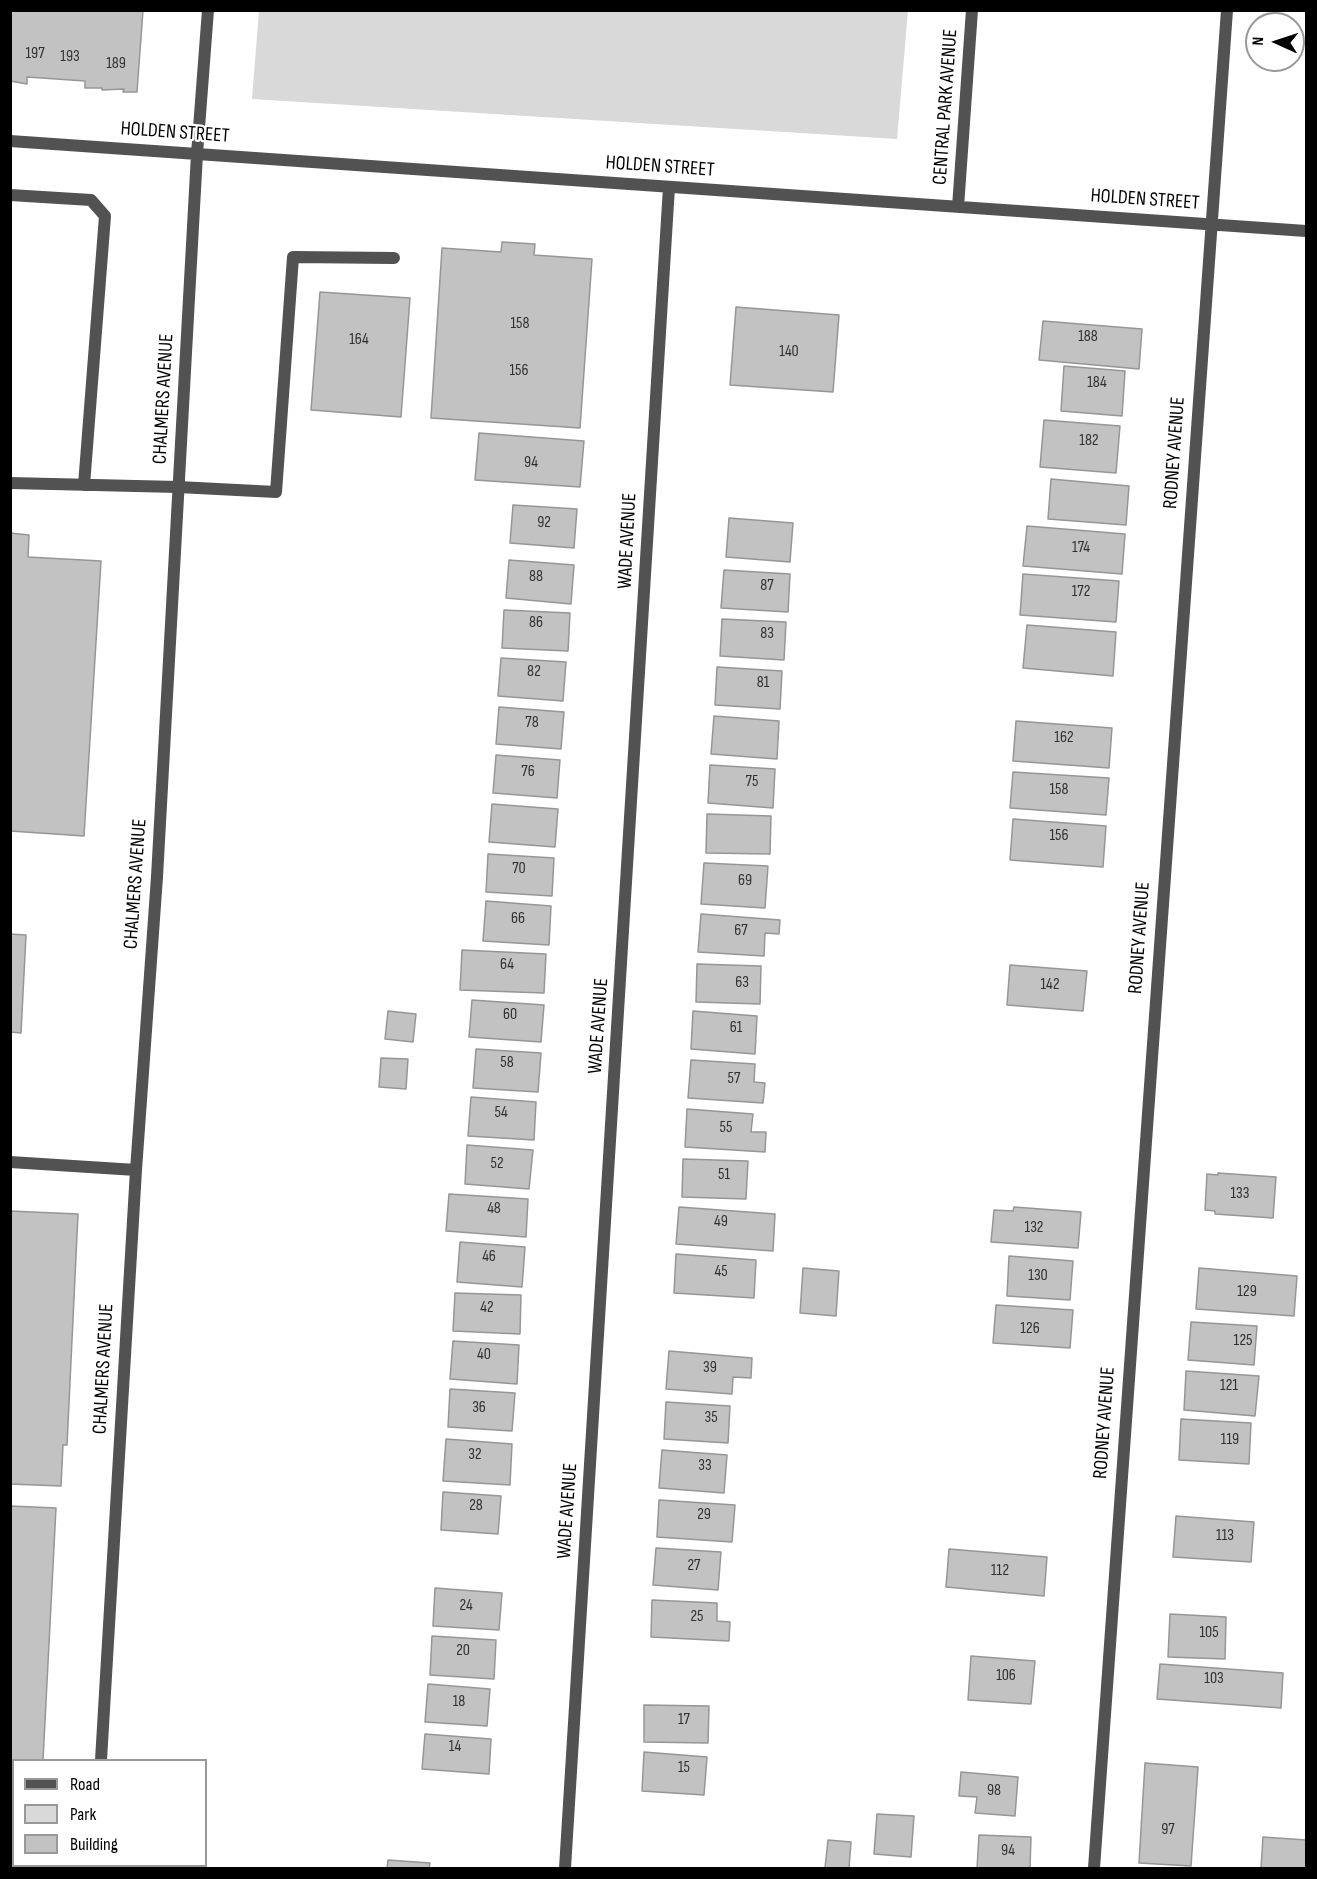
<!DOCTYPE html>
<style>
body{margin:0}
#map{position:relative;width:1317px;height:1879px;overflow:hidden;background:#fff;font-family:"Sofia Sans Condensed",sans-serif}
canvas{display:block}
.frame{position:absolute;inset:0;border:12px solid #000;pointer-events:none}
.legend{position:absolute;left:12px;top:1759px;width:195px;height:108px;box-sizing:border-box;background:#fff;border:2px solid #999;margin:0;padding:8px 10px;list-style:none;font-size:18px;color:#000}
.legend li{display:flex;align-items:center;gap:12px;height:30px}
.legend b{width:30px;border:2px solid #999}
.north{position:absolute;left:1245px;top:12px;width:60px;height:60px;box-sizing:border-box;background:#fff;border:2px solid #999;border-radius:50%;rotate:273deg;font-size:16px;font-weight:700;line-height:24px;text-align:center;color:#000}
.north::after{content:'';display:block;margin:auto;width:21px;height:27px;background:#000;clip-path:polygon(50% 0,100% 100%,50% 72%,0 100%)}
</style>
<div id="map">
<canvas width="1317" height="1879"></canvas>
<div class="frame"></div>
<ul class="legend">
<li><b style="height:8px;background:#525252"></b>Road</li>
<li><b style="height:16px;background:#d9d9d9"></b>Park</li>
<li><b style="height:16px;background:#c2c2c2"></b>Building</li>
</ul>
<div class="north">N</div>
</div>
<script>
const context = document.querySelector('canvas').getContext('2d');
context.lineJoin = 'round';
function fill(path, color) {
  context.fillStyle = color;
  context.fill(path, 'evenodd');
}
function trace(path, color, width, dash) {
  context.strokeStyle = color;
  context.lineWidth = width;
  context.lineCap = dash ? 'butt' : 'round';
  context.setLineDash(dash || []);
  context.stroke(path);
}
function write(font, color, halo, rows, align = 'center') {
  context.font = font + ' "Sofia Sans Condensed",sans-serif';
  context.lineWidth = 4.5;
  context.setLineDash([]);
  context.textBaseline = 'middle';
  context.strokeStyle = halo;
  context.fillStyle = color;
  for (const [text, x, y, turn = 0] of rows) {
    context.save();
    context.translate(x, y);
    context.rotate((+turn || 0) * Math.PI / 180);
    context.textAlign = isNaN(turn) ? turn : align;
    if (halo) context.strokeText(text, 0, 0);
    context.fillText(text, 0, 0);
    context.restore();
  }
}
fill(new Path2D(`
 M259,11H908L897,139L252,99Z`), '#d9d9d9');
const building = new Path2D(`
 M10,10H143L137,92H123L124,89L102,90V88H85V81L27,77V84L10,81Z
 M502,242L535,244L534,255L592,259L580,428L431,418L442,248L501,252Z
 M320,292L410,298L401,417L311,410Z
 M736,307L839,315L833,392L730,385Z
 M1043,321L1142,329L1139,369L1039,360Z
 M1064,366L1125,371L1122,416L1061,411Z
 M1044,420L1120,426L1116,473L1040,467Z
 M479,433L584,441L580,487L475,480Z
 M1051,479L1129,486L1126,525L1048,519Z
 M513,505L577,509L574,548L510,543Z
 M729,518L793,523L790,562L726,557Z
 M1027,526L1125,534L1122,574L1023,566Z
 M10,533L29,535L28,557L101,561L84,836L10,831Z
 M509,560L574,565L571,604L506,598Z
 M724,570L790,574L788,612L721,608Z
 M1023,574L1119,581L1116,622L1020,615Z
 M504,610L570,613L568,651L502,648Z
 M722,619L786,622L784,660L720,656Z
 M1027,625L1116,632L1113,676L1023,668Z
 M501,658L566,662L563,701L498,696Z
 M717,667L782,671L780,709L715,705Z
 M499,707L564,712L561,749L496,744Z
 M714,716L779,721L777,759L711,754Z
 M1016,721L1112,728L1109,768L1013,761Z
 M496,755L560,760L557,798L493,793Z
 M710,765L775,769L773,808L708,803Z
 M1013,772L1109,778L1106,815L1010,808Z
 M492,804L558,809L555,847L489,842Z
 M707,814L771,816L770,854L706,853Z
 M1013,819L1106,826L1103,867L1010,860Z
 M488,854L554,858L552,896L486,892Z
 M704,863L768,866L765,908L701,904Z
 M486,901L551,906L549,945L483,941Z
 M701,914L780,920L779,934L765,933L764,956L698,952Z
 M10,934L26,935L21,1033L10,1032Z
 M462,950L546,954L544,993L460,990Z
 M697,964L761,966L760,1004L696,1002Z
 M1010,965L1087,971L1083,1011L1007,1005Z
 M472,1000L544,1005L541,1042L469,1037Z
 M388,1011L416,1014L413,1042L385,1039Z
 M693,1011L757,1016L755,1054L691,1049Z
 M476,1049L541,1053L538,1092L473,1088Z
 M381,1058L408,1059L406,1089L379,1087Z
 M691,1060L755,1064L754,1082L765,1083L763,1103L688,1098Z
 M471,1097L536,1102L534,1140L468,1136Z
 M687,1109L753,1114L751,1132H766L765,1152L685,1147Z
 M467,1145L533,1150L529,1189L465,1184Z
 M683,1159L748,1161L746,1199L682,1197Z
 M1218,1173L1276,1177L1273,1218L1215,1214V1211L1205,1210L1207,1174L1218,1175Z
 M449,1194L528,1199L526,1237L446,1231Z
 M679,1207L775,1214L773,1251L676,1244Z
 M1014,1207L1081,1212L1078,1248L991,1242L994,1210L1013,1211Z
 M10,1211L78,1214L67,1445H63L61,1486L10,1484Z
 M460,1242L525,1247L522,1287L457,1282Z
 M676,1254L756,1260L754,1298L674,1293Z
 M1009,1256L1073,1261L1070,1300L1007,1296Z
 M803,1268L839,1271L836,1316L800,1313Z
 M1199,1268L1297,1276L1294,1316L1196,1309Z
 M455,1293L521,1295L520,1334L453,1331Z
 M996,1305L1073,1310L1070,1348L993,1343Z
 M1191,1322L1257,1326L1254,1365L1188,1360Z
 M453,1341L519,1345L517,1384L450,1379Z
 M669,1351L752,1358L751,1378L733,1377L732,1394L666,1389Z
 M1186,1371L1259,1376L1255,1416L1184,1410Z
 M450,1389L515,1393L512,1431L448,1427Z
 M666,1402L730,1406L728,1443L664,1439Z
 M1181,1419L1251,1423L1249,1464L1179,1460Z
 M446,1439L512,1444L510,1485L443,1481Z
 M662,1450L727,1455L724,1493L659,1488Z
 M443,1492L501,1496L498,1534L441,1530Z
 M659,1500L735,1505L732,1542L657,1537Z
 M10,1506L56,1508L43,1760H14V1866H38V1868H10Z
 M1176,1516L1254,1522L1251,1562L1173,1557Z
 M656,1548L721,1552L718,1590L653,1585Z
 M949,1549L1047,1557L1044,1596L946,1587Z
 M435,1588L502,1593L499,1630L433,1626Z
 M652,1600L717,1603V1621L730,1622L729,1641L651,1637Z
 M1170,1614L1226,1617L1225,1659L1168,1657Z
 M432,1636L496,1640L494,1679L430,1675Z
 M971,1656L1035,1661L1031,1704L968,1700Z
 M1160,1664L1283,1673L1281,1708L1157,1699Z
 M428,1684L490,1689L487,1726L425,1722Z
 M644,1705L709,1706L708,1743L644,1742Z
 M425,1734L491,1739L489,1774L422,1769Z
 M644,1752L707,1757L704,1795L642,1791Z
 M1145,1763L1198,1767L1191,1866L1139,1863Z
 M961,1772L1018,1777L1015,1816L975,1813L977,1797L959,1796Z
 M877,1814L914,1816L911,1857L874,1854Z
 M979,1835L1031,1837L1030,1868H977Z
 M1263,1837L1306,1840V1868H1261Z
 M828,1840L851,1842L849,1868H825Z
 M388,1860L430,1863L429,1868H387Z`);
fill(building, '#c2c2c2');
trace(building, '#969696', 1.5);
trace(new Path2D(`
 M10,195L91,200L105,216L84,485
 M10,483L178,487L276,492L293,257L394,258`), '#525252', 12);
trace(new Path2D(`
 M10,141L1306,231
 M958,207L972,10
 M10,1162L136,1170
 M101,1760L136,1170L157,877L197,154L208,10
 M95,1868V1866
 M565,1868L669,187
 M1094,1868L1227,10`), '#525252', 12);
write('16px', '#303030', null, [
 ["197",35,54],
 ["193",70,57],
 ["189",116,64],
 ["158",520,324],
 ["188",1088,337],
 ["164",359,340],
 ["140",789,352],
 ["156",519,371],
 ["184",1097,383],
 ["182",1089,441],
 ["94",531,463],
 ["92",544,523],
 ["174",1081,548],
 ["88",536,577],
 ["87",767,586],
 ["172",1081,592],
 ["86",536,623],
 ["83",767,634],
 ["82",534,672],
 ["81",763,683],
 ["78",532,723],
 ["162",1064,738],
 ["76",528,772],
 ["75",752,782],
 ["158",1059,790],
 ["156",1059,836],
 ["70",519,869],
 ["69",745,881],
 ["66",518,919],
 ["67",741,931],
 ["64",507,965],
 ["63",742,983],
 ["142",1050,985],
 ["60",510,1015],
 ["61",736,1028],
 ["58",507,1063],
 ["57",734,1079],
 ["54",501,1113],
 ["55",726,1128],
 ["52",497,1164],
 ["51",724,1175],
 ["133",1240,1194],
 ["48",494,1209],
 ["49",721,1222],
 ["132",1034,1228],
 ["46",489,1257],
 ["45",721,1272],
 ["130",1038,1276],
 ["129",1247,1292],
 ["42",487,1308],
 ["126",1030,1329],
 ["125",1243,1341],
 ["40",484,1355],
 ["39",710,1368],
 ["121",1229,1386],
 ["36",479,1408],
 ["35",711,1418],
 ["119",1230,1440],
 ["32",475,1455],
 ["33",705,1466],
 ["28",476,1506],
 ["29",704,1515],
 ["113",1225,1536],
 ["27",694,1566],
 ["112",1000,1571],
 ["24",466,1606],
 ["25",697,1617],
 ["105",1209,1633],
 ["20",463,1651],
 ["106",1006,1676],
 ["103",1214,1679],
 ["18",459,1702],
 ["17",684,1720],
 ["14",455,1747],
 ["15",684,1768],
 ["98",994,1791],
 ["97",1168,1830],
 ["94",1008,1851]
]);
write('20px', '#000', '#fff', [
 ["CENTRAL PARK AVENUE",946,107,-86],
 ["HOLDEN STREET",175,133,4],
 ["HOLDEN STREET",660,167,4],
 ["HOLDEN STREET",1145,200,4],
 ["CHALMERS AVENUE",164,399,-87],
 ["RODNEY AVENUE",1175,453,-86],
 ["WADE AVENUE",628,541,-87],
 ["CHALMERS AVENUE",136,884,-86],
 ["RODNEY AVENUE",1140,938,-86],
 ["WADE AVENUE",599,1026,-86],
 ["CHALMERS AVENUE",104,1369,-87],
 ["RODNEY AVENUE",1105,1423,-86],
 ["WADE AVENUE",568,1511,-86]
]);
</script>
